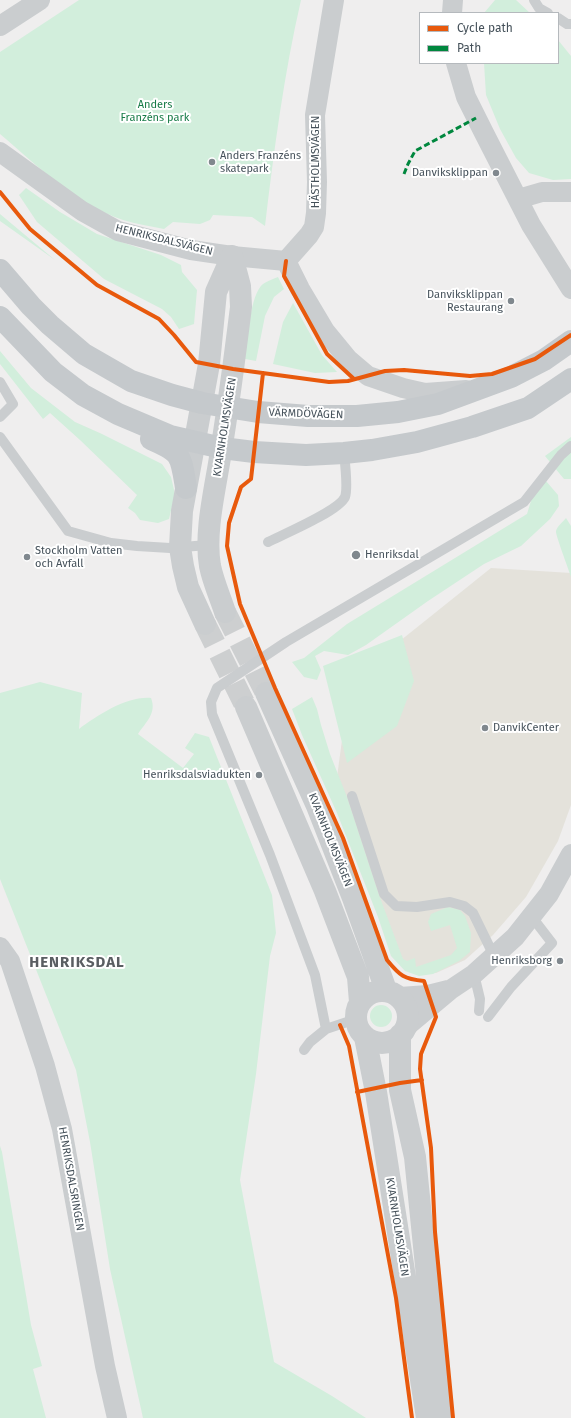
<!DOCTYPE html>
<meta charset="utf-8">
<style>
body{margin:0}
#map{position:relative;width:571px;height:1418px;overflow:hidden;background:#efeeee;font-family:"Fira Sans",sans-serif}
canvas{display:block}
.legend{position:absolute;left:419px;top:12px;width:140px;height:52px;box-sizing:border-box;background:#fff;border:1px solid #b5b9bd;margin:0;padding:5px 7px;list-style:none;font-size:12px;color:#45515a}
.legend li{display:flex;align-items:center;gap:8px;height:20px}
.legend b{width:20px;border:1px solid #b5b9bd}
</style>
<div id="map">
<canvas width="571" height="1418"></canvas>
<ul class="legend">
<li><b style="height:5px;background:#e8590c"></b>Cycle path</li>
<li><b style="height:5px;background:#00873e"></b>Path</li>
</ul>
</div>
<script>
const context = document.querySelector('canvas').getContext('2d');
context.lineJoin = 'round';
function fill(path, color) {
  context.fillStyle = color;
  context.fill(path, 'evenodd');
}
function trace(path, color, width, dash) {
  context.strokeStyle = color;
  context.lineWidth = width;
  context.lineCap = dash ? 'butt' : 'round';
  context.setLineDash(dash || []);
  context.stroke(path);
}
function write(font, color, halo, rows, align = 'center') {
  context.font = font + ' "Fira Sans",sans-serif';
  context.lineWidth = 4;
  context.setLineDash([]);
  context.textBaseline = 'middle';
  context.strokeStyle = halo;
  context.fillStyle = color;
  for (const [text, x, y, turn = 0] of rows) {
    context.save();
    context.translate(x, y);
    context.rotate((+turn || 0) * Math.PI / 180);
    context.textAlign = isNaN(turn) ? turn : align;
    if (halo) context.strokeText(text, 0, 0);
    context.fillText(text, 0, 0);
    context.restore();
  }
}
fill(new Path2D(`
 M491,568L571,573V805L558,841L526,897L493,935L465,960L436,973H414L400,961L337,777L350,681Z`), '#e4e2db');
fill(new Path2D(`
 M79,0H301C284,74 274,150 265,226L252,217L213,215L210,220L200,224L173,222L164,229C151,226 136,224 123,220C75,204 38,166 0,134V52Z
 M495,0H516L530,13H484Z
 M558,40L571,56V179L553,180L529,173L516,158L500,129L486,95L484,63H558Z
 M26,188L60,212L97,234L161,255L181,265L182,272L197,290L194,324L179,329L171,317L162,309L104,279L37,222L19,195Z
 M0,214L55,260L0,221Z
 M278,277L284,289L274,297L265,316L256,361L245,359C247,342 250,294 263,284C267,281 273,279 278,277Z
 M293,303L322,355L337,372L315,373L273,364L283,322Z
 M0,351L31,388L75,422L102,434L162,464L171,477L175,494L169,519L158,523L140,520L135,513L128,508L137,495L80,440L50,413L43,419L0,364Z
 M571,437V479H564L545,456Z
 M537,481H546L558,495L559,506L550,519L521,546L484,564L428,601L366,645L348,655L324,651L315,656L321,670L317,680L304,677L292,662L304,658L347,624L527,514Z
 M566,518L571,526V577C569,570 555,534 556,531C557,526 563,522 566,518Z
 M402,635L414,681L397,726L347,763L323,666Z
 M40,682L82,693L79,729C98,715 127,696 151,698C157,713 146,722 138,734L183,768L194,754L185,748L195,733L209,737L272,895L276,933L270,956L256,1074L240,1180L274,1362L332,1396L366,1418H143L110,1269L90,1142L76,1070L0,879V693Z
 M312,697L317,709L321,725L330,754L347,797L379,895L403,959L407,961L415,958L416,967L451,955L457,948L450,925L431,931L428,922L431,914L448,907L460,910L465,916L471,933L470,952L459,961L433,974L419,976L405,971L391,956L378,917L337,813L302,735L292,709Z
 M370 1016a11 11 0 1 1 22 0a11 11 0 1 1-22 0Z
 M0,1146L2,1152L31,1325L42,1366L33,1369L46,1418H0Z`), '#d2eedc');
trace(new Path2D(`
 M225,612L266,693
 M205,624L246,707`), '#cdcfd0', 22, [22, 11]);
trace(new Path2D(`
 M534,0L539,8L548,13
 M558,18L567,24H571
 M0,382L13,404L0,417
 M0,437L68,531L111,543L137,546L170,548L208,545
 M268,542C284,534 339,511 345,497C348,489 345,462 344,453
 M352,796L384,894L396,906L417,907L450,902L464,906L473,913L494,956
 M474,974L480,999L479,1011
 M488,1017L511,987L552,943L532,917
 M326,1029L315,975L270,855L212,714L211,702L217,688L286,642L524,502L561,455L571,446
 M304,1050L310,1042L326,1029L356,1019`), '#cacdcf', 10);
trace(new Path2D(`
 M452,13L453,0
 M0,26L40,0
 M456,63L466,97L483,131L531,225L571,289
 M0,152L82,211L118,231L191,250L232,256L286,261
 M518,199L542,192H571
 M286,261L309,235L314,227L316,213L317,182L315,115L334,0
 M286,261L300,289L325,331L348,359L368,376L403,388L425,393L466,390
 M0,947L10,961L45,1066L62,1129L105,1366L117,1418
 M400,997L428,995L448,990
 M407,1026L450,990L474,974L515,937L549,894L571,854`), '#cacdcf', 20);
trace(new Path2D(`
 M225,612C220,597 213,581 210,566C204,531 216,486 221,451C229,403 235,355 241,307L240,286L232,256
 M205,624L188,587L183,566L180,547L182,511L209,364L216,292L232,256
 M266,693L317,806L353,898L386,990
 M246,707L325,891L358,977L360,1002
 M356 1017a26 26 0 1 1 52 0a26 26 0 1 1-52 0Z
 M400,1035V1090L415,1157L441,1415
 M365,1037L376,1092L427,1418`), '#cacdcf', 22);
trace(new Path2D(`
 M0,270L31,306L50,325L84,354L131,381L172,395L202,403L258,412L308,416H357L398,412L438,404L511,377L544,360L571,341
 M0,317L53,372L83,395L118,414L170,436L222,448L254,452L306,455L344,453L372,450L417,442L472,427L528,408L571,379
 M151,439C182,452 181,456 186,488`), '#c5c9cc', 22);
trace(new Path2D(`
 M404,174L408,164L415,151L476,118`), '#00873e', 3, [6, 3]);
trace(new Path2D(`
 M0,192L30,229L97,285L159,319L174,335L196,362L233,369L329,382L348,381L385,371L404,370L470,376L492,374L535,359L571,335
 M286,261L284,276L327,354L354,379
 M263,373L251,479L241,487L229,523L227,546L240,604L275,688L343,838L387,960C400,976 404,979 424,981L436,1017L421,1054L420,1069L431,1148L435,1232L453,1418
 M340,1025L349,1046L396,1298L412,1418
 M357,1092L400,1083L422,1080`), '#e8590c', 4);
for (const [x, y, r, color] of [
 [212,162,4,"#80888e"],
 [496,173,4,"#80888e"],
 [511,301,4,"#80888e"],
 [356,555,5,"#80888e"],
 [27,557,4,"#80888e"],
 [485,728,4,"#80888e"],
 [259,775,4,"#80888e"],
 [560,961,4,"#80888e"]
]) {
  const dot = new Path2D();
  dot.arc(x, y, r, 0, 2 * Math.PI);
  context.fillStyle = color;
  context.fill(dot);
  trace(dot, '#fff', 1.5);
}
write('11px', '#177b47', '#fff', [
 ["Anders",155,105],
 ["Franzéns park",155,118]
]);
write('11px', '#45515a', '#fff', [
 ["Anders Franzéns",220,156],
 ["skatepark",220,169],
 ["Danviksklippan",488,173,"right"],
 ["Danviksklippan",503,295,"right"],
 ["Restaurang",503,308,"right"],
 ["Stockholm Vatten",35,551],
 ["och Avfall",35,564],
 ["Henriksdal",365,555],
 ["DanvikCenter",493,728],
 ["Henriksdalsviadukten",251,775,"right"],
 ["Henriksborg",552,961,"right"]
], 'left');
write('11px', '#45515a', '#fff', [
 ["HÄSTHOLMSVÄGEN",316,162,-90],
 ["HENRIKSDALSVÄGEN",164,240,14],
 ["VÄRMDÖVÄGEN",306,414,2],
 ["KVARNHOLMSVÄGEN",225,427,-81],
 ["KVARNHOLMSVÄGEN",330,840,68],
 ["HENRIKSDALSRINGEN",71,1179,80],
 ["KVARNHOLMSVÄGEN",397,1227,81]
]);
context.letterSpacing = '1px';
write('bold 15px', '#5a5e62', '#fff', [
 ["HENRIKSDAL",77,963]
]);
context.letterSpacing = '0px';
</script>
